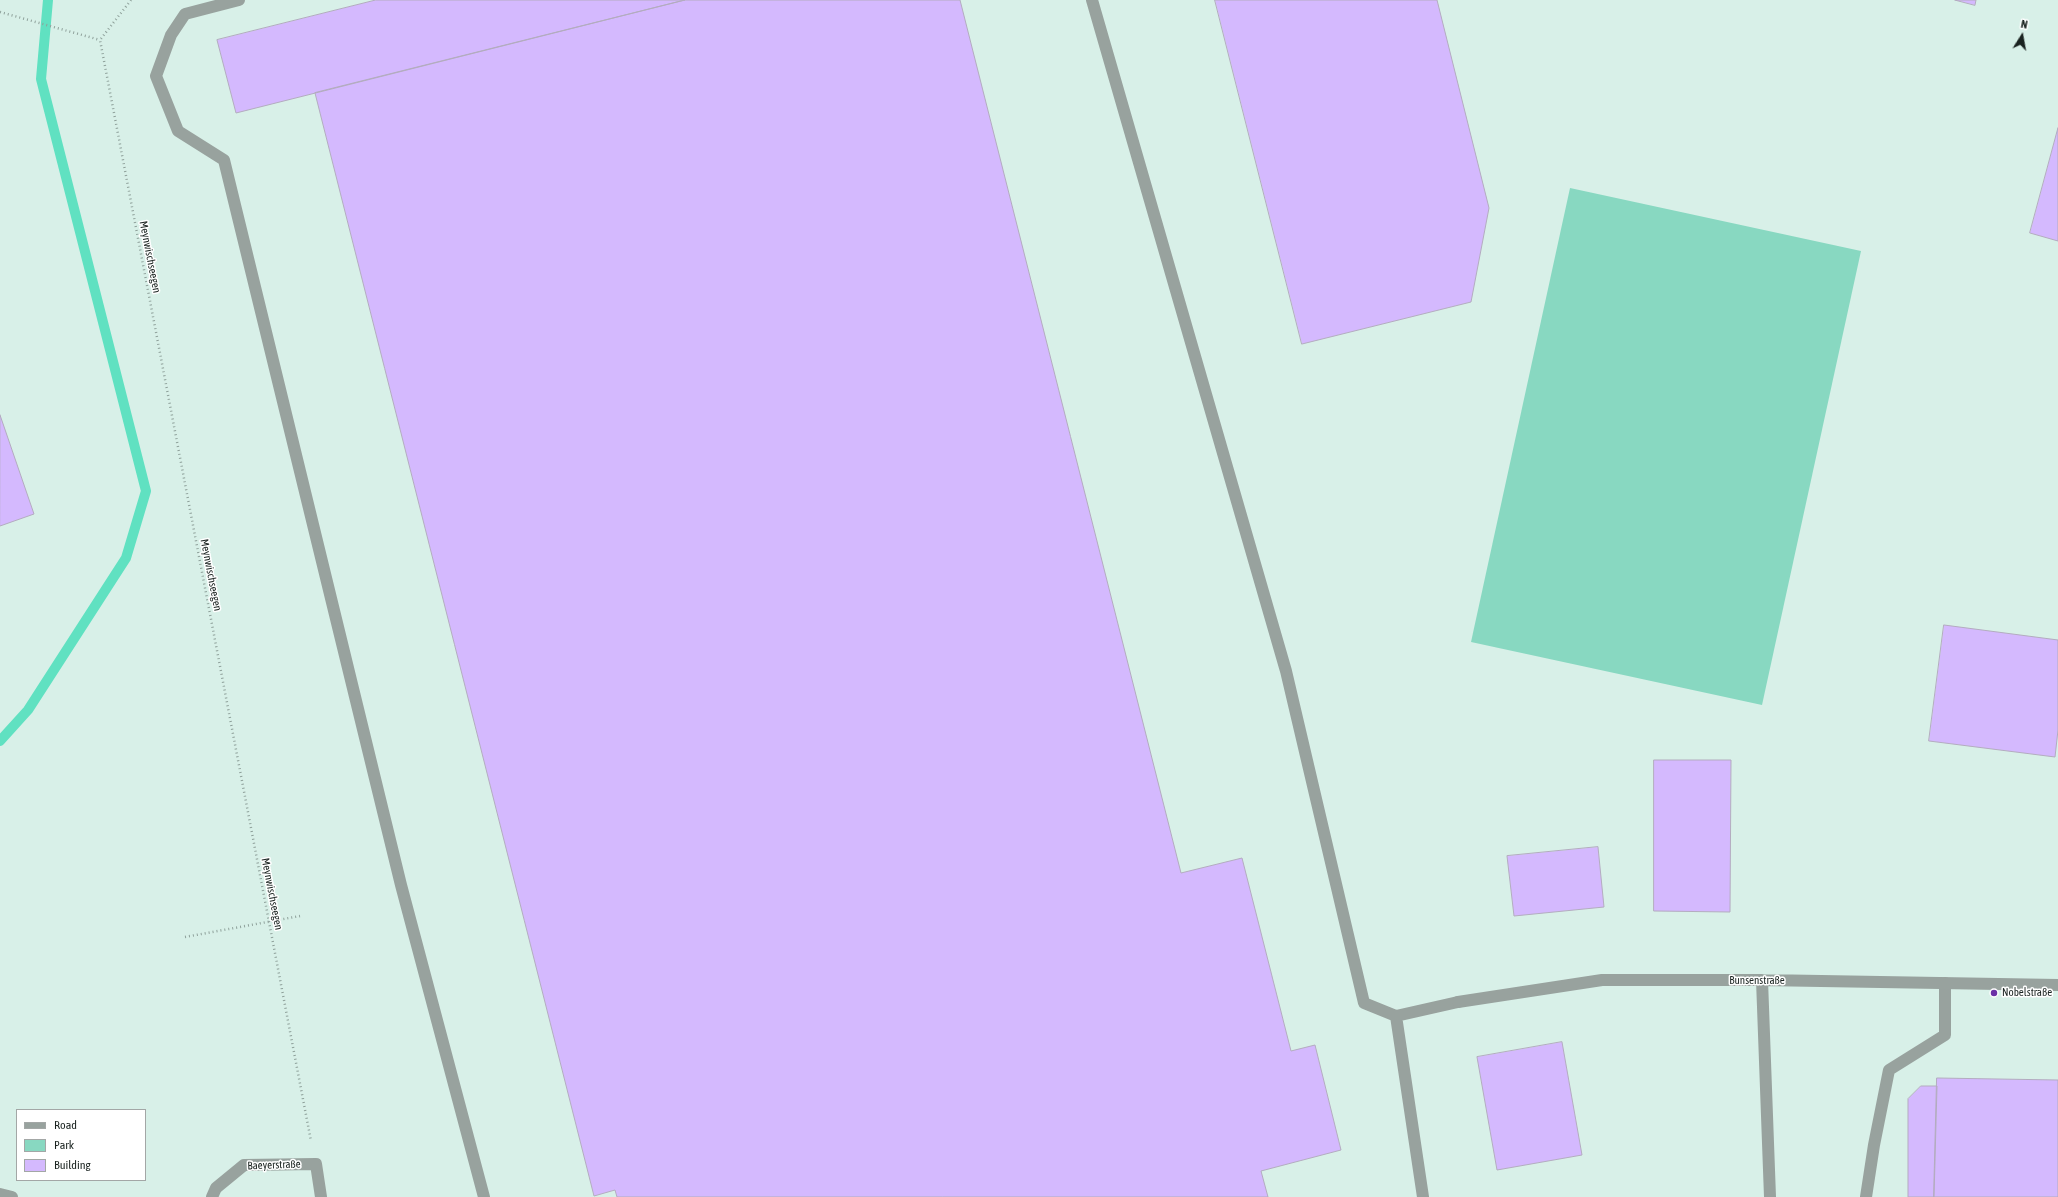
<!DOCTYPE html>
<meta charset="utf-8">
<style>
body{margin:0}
#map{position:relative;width:2058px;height:1197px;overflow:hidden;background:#d8f0e8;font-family:"Asap Condensed",sans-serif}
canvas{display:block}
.legend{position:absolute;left:16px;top:1109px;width:130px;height:72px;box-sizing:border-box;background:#fff;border:1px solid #a3a7a6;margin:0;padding:5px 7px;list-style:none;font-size:12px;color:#1a2320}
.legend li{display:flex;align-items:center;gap:8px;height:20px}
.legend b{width:20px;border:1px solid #a3a7a6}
.north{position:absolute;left:2002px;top:16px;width:40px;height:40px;-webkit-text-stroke:3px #fff;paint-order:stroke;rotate:11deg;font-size:11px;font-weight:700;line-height:16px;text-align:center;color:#1a2320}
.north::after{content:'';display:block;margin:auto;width:14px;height:18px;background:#1a2320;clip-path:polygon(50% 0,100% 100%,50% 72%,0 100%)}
</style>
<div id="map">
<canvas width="2058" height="1197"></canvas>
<ul class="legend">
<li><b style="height:5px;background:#98a29e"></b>Road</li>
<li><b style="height:11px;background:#88d8c1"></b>Park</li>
<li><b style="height:11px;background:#d4b9fe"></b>Building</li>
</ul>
<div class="north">N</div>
</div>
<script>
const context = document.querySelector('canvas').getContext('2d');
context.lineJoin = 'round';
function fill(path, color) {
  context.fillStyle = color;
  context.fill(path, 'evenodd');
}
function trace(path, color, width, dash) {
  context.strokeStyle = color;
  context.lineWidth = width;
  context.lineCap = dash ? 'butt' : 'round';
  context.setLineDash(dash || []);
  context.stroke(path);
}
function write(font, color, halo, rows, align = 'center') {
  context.font = font + ' "Asap Condensed",sans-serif';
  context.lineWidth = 3;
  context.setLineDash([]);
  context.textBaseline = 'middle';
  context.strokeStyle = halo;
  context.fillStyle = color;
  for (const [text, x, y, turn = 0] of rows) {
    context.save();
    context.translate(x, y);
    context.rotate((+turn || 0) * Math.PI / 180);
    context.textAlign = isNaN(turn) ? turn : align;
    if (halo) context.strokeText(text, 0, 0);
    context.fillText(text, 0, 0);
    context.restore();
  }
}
fill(new Path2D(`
 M1570,188L1861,251L1762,705L1471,642Z`), '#88d8c1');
trace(new Path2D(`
 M0,741L28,710L126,558L146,491L41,79L48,0`), '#60e1c1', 10);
const building = new Path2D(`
 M376,0H685L236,113L217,40Z
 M685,0H960L1181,873L1242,858L1291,1051L1315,1045L1341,1150L1261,1171L1268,1197H617L615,1190L594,1196L315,93Z
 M1215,0H1437L1489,208L1471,302L1302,344Z
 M1955,0H1976L1975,5Z
 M2058,128V241L2030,233Z
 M0,415L34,514L0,526Z
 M1944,625L2058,640V730L2055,757L1929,741Z
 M1654,760H1731L1730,912L1654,911Z
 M1598,847L1604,907L1514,916L1507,856Z
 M1562,1042L1582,1155L1497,1170L1477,1057Z
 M1937,1078L2058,1080V1197H1934Z
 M1921,1086H1937L1934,1197H1908V1099Z`);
fill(building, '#d4b9fe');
trace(building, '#b3acbf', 1);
trace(new Path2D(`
 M131,0L100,40L311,1141
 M0,12L100,40
 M185,937L300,916`), '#8fa19b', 2.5, [1, 3]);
trace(new Path2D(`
 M239,0L185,14L171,35L156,76L178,131L224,160L401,885L484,1197
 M1092,0L1286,671L1364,1003L1396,1016L1423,1197
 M1396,1016L1458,1002
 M1866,1197L1874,1145L1889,1070L1945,1035V983`), '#98a29e', 12);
trace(new Path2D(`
 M1762,980L1770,1197
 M1458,1002L1602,980H1762L2058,985
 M0,1194L12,1197
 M212,1197L216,1188L244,1165L316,1164L321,1197`), '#98a29e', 12);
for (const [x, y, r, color] of [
 [1994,993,4,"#6a30a6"]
]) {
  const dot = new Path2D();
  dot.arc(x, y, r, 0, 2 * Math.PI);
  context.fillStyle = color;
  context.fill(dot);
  trace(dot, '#fff', 1.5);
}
write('11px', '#1a2320', '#fff', [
 ["Meynwischseegen",150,257,79],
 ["Meynwischseegen",211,575,79],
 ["Meynwischseegen",272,894,79],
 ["Bunsenstraße",1757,981],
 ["Baeyerstraße",274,1165,-2]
]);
write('11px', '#1a2320', '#fff', [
 ["Nobelstraße",2002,993]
], 'left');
</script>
